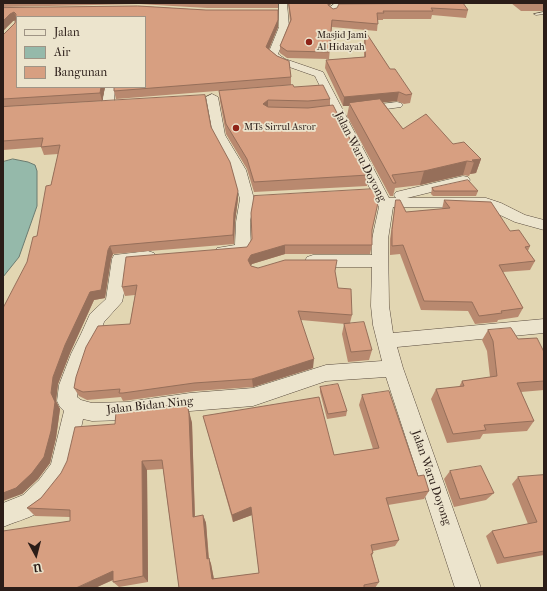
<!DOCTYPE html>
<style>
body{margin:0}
#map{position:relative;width:547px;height:591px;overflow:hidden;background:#e2d6b2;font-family:"IM FELL French Canon",serif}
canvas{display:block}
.frame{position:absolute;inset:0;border:4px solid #2b1d18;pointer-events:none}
.legend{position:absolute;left:16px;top:16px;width:130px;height:72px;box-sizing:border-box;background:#ece4cd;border:1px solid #9f9485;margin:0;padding:5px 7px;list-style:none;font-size:12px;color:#2b1d18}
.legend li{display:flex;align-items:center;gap:8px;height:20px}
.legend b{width:20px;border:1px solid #9f9485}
.north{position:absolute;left:16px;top:535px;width:40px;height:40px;-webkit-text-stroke:3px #ece4cd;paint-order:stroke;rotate:173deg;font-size:11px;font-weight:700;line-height:16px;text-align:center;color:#2b1d18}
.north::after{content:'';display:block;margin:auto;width:14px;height:18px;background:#2b1d18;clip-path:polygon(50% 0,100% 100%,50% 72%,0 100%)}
</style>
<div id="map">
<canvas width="547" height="591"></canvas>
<div class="frame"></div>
<ul class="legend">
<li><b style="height:5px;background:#ece4cd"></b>Jalan</li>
<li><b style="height:11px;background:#95b9aa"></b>Air</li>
<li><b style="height:11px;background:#d79f81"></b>Bangunan</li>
</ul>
<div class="north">U</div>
</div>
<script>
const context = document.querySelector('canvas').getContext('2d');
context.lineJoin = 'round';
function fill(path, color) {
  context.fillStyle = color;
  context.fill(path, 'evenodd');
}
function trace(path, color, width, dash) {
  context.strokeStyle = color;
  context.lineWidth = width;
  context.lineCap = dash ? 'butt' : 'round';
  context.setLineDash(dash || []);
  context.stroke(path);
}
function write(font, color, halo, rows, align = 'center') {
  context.font = font + ' "IM FELL French Canon",serif';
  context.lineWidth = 3.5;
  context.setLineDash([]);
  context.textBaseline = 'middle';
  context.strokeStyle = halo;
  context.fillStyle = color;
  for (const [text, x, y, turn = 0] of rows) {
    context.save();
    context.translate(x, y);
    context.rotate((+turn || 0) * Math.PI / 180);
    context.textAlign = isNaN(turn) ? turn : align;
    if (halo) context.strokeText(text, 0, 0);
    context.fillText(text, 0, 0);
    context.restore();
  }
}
const water = new Path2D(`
 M13,159L28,162L35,165L37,171V206L19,257L3,277V162Z`);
fill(water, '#95b9aa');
trace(water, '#6b7b70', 1);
const lane = new Path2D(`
 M544,12V14L536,15L534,14Z`);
const street = new Path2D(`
 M279,3H287L289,27L278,54L285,59L323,72L389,198H396L394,195L396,192L463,176L468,177L470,180L468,183L407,198H486L501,203L525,215L544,220V230L515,222L485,208L393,207L388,239L389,306L393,333L544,319V333L397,347L403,368L481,588H455L386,377L326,381L253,406L190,411L127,420L92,421L83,419L72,469C67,482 50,506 38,513C27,519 14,522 3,527V503L23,495L39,480L51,464L64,411L60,407L57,401L59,385L71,354L81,334L90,314L106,299L112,259L114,255L148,251L154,253L156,257L154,261L127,264L124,293L122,302L104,322L99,336L89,355L79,385L77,397L81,400L92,403L127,402L190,393L253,388L326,365L382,361L373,325L371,306L372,267H313L307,265L305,261L307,257L313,255H372V239L379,207L315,76L278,63L268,54L279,27Z
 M334,4H360L364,7L360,10H338L336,14H330L329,12L330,7Z
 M105,87H115L114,104L112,106H104L102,104Z
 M212,94L218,97L225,135L246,170L254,199L250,222L251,248L249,252L241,255L223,257L217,256L215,252L217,248L235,245L236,222L240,199L232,170L213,135L206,97Z
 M397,102L401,103L403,105L401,107L364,112L360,111L358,109L360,107L364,106Z`);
trace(lane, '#594b3e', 1);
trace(street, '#594b3e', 1);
fill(lane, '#ece4cd');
fill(street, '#ece4cd');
fill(new Path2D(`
 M3,3H278V8H207L139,4L3,7Z
 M288,3H332L329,6L333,9L432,4L468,10L466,18L432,15L431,19H383V20H378L377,31L332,27L329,59L287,58L280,53V46L290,21Z
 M511,3H544V11H521Z
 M138,6L206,10H278V27L269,49L277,56L289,61L291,77V85L116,99L114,91V87H145V17H17V87H105L102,101L3,107V34H4L15,23L16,20L13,21L3,31V8Z
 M365,31L390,69L412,94L410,103L404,104L397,101L383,102L403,129L453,144L481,159L476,173L470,174L469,176L463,175L420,185L395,188L393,196H390L347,116L349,106H343L325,68L326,60L364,57V39Z
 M294,87L330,99V106L368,175L367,186L254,192L247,169L226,134L220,101L219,91Z
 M3,107L211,127L238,191V199L235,222L234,244L113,254L111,259L105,298L94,300L70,353L58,384L56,401L60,409L56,438L50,463L38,479L22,494L27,262L37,236L51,185L58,154L44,155L41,147L3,150Z
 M432,188L478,191L476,196H433L431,194Z
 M396,200L406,212L442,209L444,200L510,231L530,246L528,251L535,261L530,270L503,272L523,308L518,317L498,320L497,322L475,324L468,311L421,310L400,254L390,255V239Z
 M372,231V245L370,254H285L252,264L251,265V266L258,268L335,272L338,288L352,315L350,323L372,350L369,360L348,362L342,334L344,324H345L301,320L313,368L253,387L196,391L123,401L121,397L87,400L79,396L74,388L130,324L135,295L125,296L122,287L247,247Z
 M488,330L518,339L544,352V390L521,392L534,421L527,431L483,434L480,439L447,443L431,399L436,389L459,387L462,381L490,377L487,351L482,340Z
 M320,387L347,411L346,416L327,419L320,392Z
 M362,395L418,476L429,491L424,499L388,505L399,540L395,546L373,551V553L372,556L379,582L375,588H179L163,469L147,470L148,582L119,587L113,582V580L95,588L70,521V517L35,516L27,508L41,498L115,424L189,413L192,423L195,517L203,515L206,523L209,558L211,564L214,579L259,573L252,515L233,522L206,426L203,416L334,455L373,449L359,405Z
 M450,471L494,493L486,500L454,507L444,479Z
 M544,475V555L497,564L486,536L492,531L528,524L512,484L518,477Z`), '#b9896f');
fill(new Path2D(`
 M328,3H332L328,7Z
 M14,12L17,20L13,21L3,31V21L10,14Z
 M278,20V27L267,54L266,47Z
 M101,87H105L102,101L100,93Z
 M399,92L397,101L350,106L349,103V106H343L344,97Z
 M268,100V110L263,104Z
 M481,159L476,173L470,174L474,162L472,160Z
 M467,161L463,175L420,185L424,171Z
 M238,191V199L235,222L234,244L233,235L234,213Z
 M285,245V254L252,264L249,268L248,260L251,255Z
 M110,246L113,254L111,259L105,298L94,300L70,353L58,384L56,401L60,409L56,438L50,463L38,479L22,494L3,501V493L51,393L53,377L65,345Z
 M314,359L313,368L253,387L252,379Z
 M187,403L192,423L195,524L193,517Z
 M142,461L147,470L148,582L143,576Z
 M251,507L252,515L233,522L232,515Z
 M203,515L206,523L209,565L207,559Z
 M209,558L211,564L215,585L212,579Z
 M113,571L119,577L95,588H76Z`), '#966f5a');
const building = new Path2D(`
 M289,3H328V5L333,9L337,8L339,4L463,3L468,10L431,8L433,11H383L384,13H377L378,24L332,20L329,52L287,51L280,46L291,20Z
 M138,6L206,10H278V20L266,47L277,56L289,61L291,77L114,91V87H145V17H17V87H101L100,93L3,99V34H4L15,23L16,14L14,12L10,14L3,21V8Z
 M365,31L390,69H395L412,94L406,95L399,92L344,97L326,60L365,57Z
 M293,85L294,87L323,85L330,99L308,101L268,100L263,104L268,107L308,108L333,105L368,175L254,182L247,159L226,124L219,91Z
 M205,95L211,127L230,162L238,191L234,213L233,235L110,246L108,250L101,290L90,292L65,345L53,377L51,393L55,402L51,431L44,457L32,473L16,488L3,493V308L27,262L33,237L37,236L46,186L51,185L60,145L41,147L43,138L3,141V107Z
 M380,99L403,129L426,114L453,144L464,142L481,159L472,160L474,162L467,161L424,171L392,175L396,183H393L349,103Z
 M468,180L478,191H434L432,188Z
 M374,189L379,198L372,230V245H285L251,255L248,260L251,266L258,268L285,260H337L335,271L338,288L351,289L352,315L298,311L314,359L252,379L194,383L123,393H119L120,389L83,392L74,388L76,377L86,347L98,326L130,324L137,285L122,287L126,257L247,247L252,239L251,213L254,196Z
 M396,200H400L406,212L450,208L444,200L491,202L510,231L519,230L530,246L525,247L535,261L499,265L523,308L501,311L502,313L479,316L472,302L424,301L403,245L392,246V230Z
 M364,322L372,350L351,352L344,324Z
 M511,328L518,339L537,338L544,352V381L517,383L534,421L484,425L486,430L453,434L436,389L464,386L462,381L497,376L493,341L488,330Z
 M338,384L347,411L328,414L320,387Z
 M389,391L418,476L424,475L429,491L386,498L399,540L371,545L373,553L371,554L379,582L364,585V588H179L162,460L142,461L143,576L113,582V571L76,588H3V531L70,521V510L27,508L41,498L61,473L67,461L75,427L115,424L116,412L187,403L189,414L193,517L203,515L207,559L209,558L212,579L259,573L251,507L232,515L203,416L319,397L334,455L379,448L362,395Z
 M481,466L494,493L460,499L450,471Z
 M544,475V551L504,558L492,531L537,522L518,477Z`);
fill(building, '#d79f81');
trace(building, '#966f5a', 1);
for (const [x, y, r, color] of [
 [309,42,4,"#8f2418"],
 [236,128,4,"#8f2418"]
]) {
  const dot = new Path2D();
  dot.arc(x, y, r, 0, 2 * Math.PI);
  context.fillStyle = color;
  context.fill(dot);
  trace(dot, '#ece4cd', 1.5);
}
write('10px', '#2b1d18', '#ece4cd', [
 ["Masjid Jami",317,36],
 ["Al Hidayah",317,48],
 ["MTs Sirrul Asror",244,128]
], 'left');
write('12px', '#2b1d18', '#ece4cd', [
 ["Jalan Waru Doyong",360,157,63],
 ["Jalan Bidan Ning",150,406,-6],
 ["Jalan Waru Doyong",431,478,71]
]);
</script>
